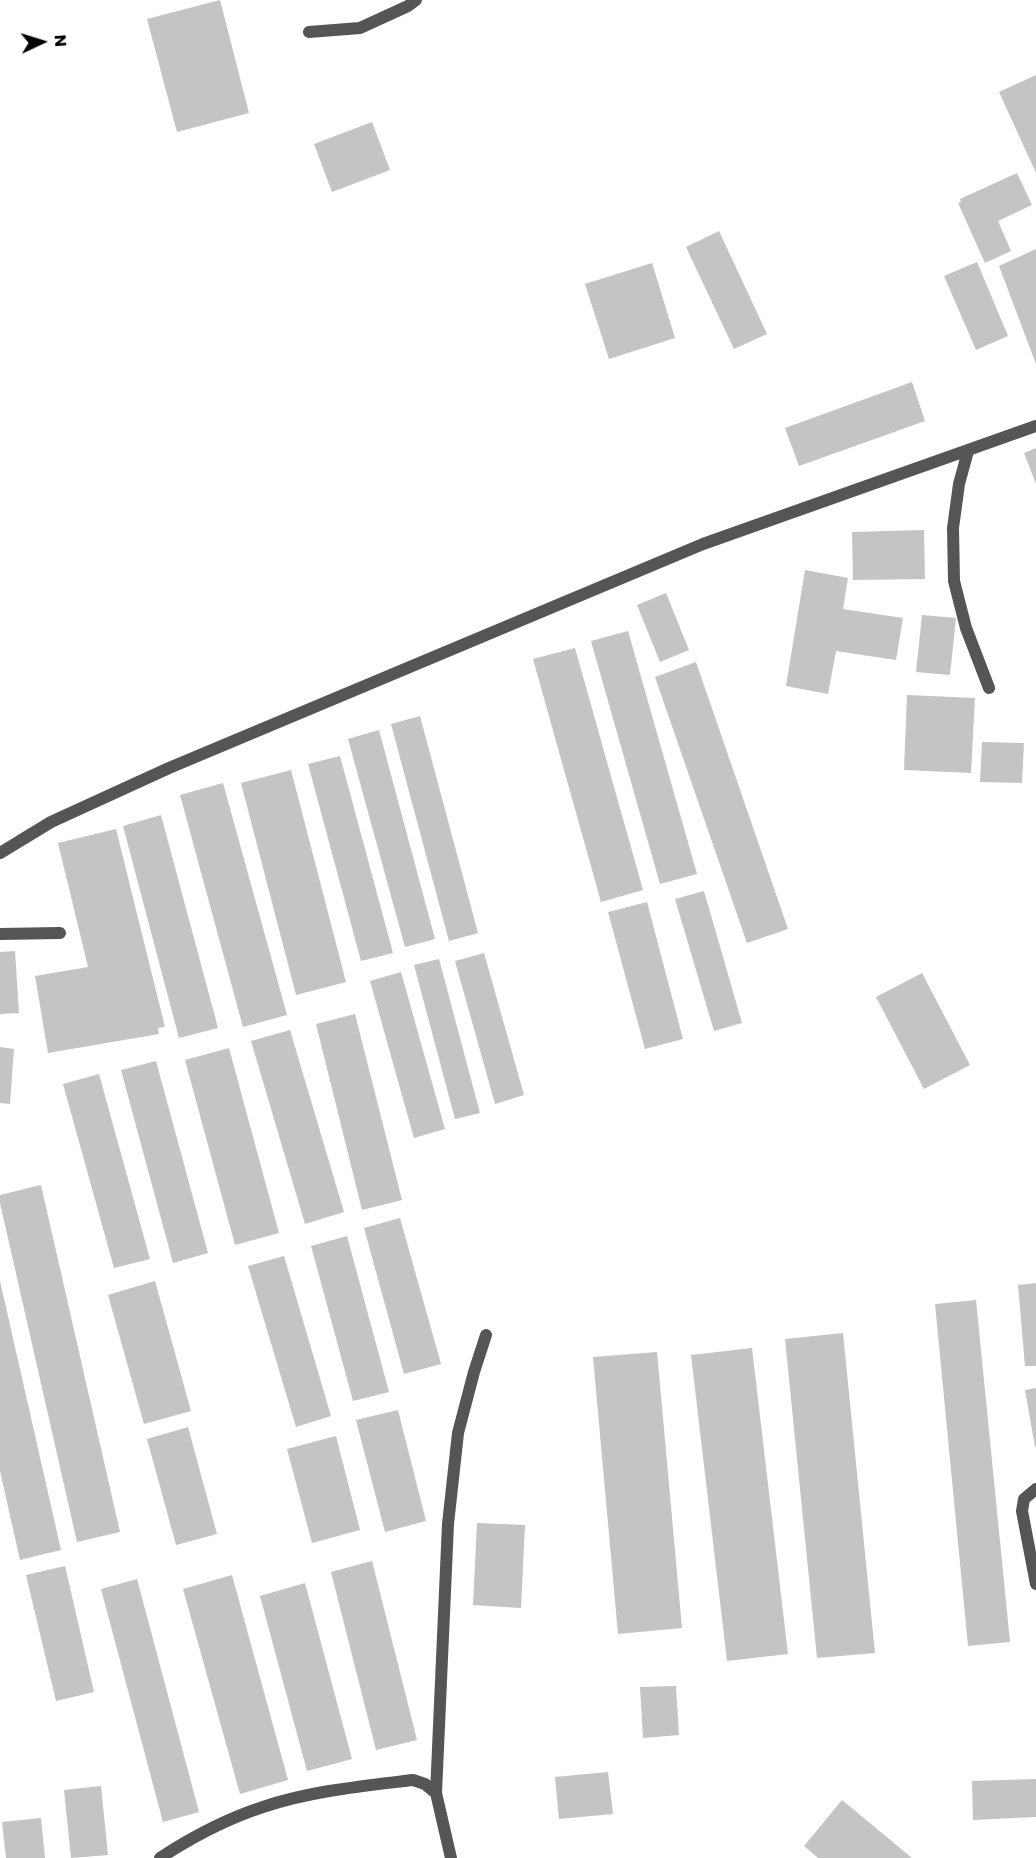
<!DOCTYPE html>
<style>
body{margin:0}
#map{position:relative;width:1036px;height:1858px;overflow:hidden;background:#fff;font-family:Poppins,sans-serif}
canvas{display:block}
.north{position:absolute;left:12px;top:12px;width:60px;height:60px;-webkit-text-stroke:4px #fff;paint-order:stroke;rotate:86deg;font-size:16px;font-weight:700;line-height:24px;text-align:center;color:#000}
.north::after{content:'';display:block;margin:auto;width:21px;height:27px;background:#000;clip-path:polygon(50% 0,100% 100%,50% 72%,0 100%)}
</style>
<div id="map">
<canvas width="1036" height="1858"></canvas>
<div class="north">N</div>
</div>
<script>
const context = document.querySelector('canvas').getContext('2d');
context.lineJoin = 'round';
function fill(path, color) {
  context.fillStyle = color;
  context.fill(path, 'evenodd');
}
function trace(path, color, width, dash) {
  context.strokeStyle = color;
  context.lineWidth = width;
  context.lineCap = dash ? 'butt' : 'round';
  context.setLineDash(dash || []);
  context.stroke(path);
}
fill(new Path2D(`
 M220,0L249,113L177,132L147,19Z
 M1036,75V173L999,92Z
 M372,122L390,170L332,192L314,144Z
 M1017,173L1032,205L998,221L1011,251L985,263L958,203L961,202L960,199Z
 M719,231L767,334L734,349L686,247Z
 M1036,249V364L999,266Z
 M977,262L1008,336L976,350L944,276Z
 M652,263L675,338L609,359L585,284Z
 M912,382L925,421L799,466L785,428Z
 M1036,448V484L1024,453Z
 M924,530L925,579L853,580L852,532Z
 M805,570L848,578L843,609L903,618L896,660L836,651L828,694L786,686Z
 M666,593L689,650L660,662L637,605Z
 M922,615L956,618L950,675L916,672Z
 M628,631L697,874L660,884L591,641Z
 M575,648L643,890L601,902L533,659Z
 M696,662L788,929L747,943L655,677Z
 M907,695L975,698L971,773L904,770Z
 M420,716L478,933L449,941L391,724Z
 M379,730L435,939L405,947L348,739Z
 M982,742L1024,743L1022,783L980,782Z
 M340,756L393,953L361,961L308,764Z
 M291,770L346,982L296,995L241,783Z
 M223,783L287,1015L243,1027L180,795Z
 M161,815L218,1028L179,1038L123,826Z
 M116,829L165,1027L158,1028L159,1034L48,1053L35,976L88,967L58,843Z
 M704,891L742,1023L714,1031L675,899Z
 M647,902L683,1039L645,1049L608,912Z
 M15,951L19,1013L0,1014V952Z
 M484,953L524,1095L495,1104L455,961Z
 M439,959L480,1113L455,1119L414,965Z
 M401,972L445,1129L414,1138L370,981Z
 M922,973L970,1065L924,1089L876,997Z
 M355,1014L402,1200L362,1210L316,1024Z
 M290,1030L344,1212L305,1224L251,1041Z
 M0,1047L14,1049L10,1104L0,1103Z
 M229,1048L279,1233L235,1245L185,1060Z
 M156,1061L208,1253L173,1263L121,1070Z
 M99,1074L150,1259L114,1268L63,1084Z
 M41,1185L120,1532L77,1542L0,1203V1195Z
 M400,1218L441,1364L404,1374L364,1228Z
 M347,1236L389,1392L353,1401L311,1246Z
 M284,1256L331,1416L296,1427L248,1266Z
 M0,1281L61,1550L20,1560L0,1471Z
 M155,1281L191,1411L144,1424L108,1295Z
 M1036,1283V1366H1025L1018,1285Z
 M976,1300L1010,1642L968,1646L935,1304Z
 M843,1333L875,1653L817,1658L785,1339Z
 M752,1348L788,1654L727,1661L691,1355Z
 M657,1352L682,1628L618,1634L593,1357Z
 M1036,1388V1446L1035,1447L1025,1390Z
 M398,1410L426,1521L385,1532L356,1420Z
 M188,1427L217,1534L176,1545L147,1439Z
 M336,1436L360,1530L312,1543L287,1449Z
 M477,1523L525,1525L521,1608L473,1605Z
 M372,1561L417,1740L376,1750L331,1572Z
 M65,1566L94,1692L56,1701L26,1575Z
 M232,1575L288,1780L240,1794L183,1589Z
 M137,1579L199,1812L163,1822L101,1589Z
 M305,1583L352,1759L307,1771L260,1596Z
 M676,1686L679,1735L643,1738L640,1687Z
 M608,1772L613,1814L559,1819L555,1777Z
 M1036,1779V1817L973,1820L972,1781Z
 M101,1786L108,1855L71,1858L64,1790Z
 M842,1800L912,1858H818L804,1846Z
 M41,1818L45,1858H6L2,1822Z`), '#c4c4c4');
trace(new Path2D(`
 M436,1793L448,1524L458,1433L474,1372L486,1335`), '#555', 12);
trace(new Path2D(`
 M309,32L360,28L408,6L416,0
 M968,451L959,484L953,528L954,581L966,628L989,688
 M0,853L51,822L169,768L703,544L1036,426
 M0,934L60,933
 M1036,1489L1024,1499L1022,1511L1036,1584
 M160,1858C192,1837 226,1819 263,1807C310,1791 363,1786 413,1780L425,1784L436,1793L451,1858`), '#555', 12);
</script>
